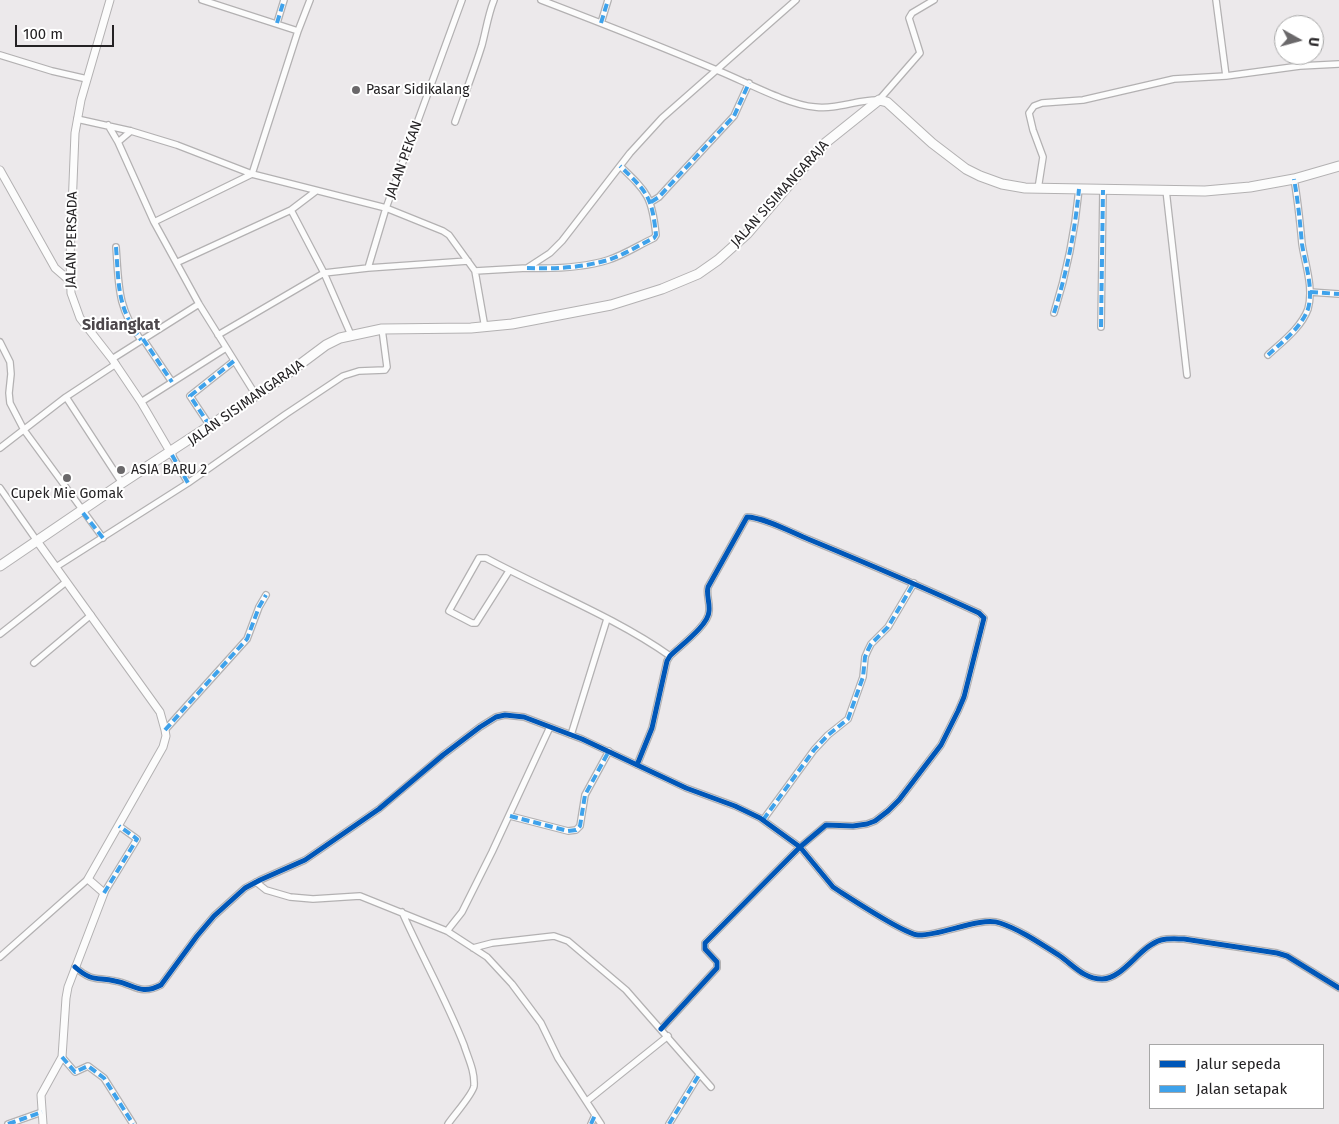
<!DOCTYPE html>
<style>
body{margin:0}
#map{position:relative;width:1339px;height:1124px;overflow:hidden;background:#ece9eb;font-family:"Fira Sans",sans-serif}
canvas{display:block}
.legend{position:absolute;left:1149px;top:1044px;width:175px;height:65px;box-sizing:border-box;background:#fff;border:1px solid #a7a7a7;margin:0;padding:6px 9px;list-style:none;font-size:15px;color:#242224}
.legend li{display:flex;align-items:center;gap:10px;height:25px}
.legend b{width:25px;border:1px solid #a7a7a7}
.north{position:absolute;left:1274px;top:15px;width:50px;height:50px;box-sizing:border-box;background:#fff;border:1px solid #a7a7a7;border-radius:50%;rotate:97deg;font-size:14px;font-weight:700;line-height:20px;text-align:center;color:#242224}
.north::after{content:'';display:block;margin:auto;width:18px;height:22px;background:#6a686a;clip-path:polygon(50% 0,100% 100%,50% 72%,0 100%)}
.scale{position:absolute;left:15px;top:25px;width:99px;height:22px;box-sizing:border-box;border:2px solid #242224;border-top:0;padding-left:6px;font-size:15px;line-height:18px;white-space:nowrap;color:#242224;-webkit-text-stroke:4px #fff;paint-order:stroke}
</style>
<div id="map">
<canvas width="1339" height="1124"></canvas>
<ul class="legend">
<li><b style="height:6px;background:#0057b8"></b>Jalur sepeda</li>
<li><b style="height:6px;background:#3ea2eb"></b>Jalan setapak</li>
</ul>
<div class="north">U</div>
<div class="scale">100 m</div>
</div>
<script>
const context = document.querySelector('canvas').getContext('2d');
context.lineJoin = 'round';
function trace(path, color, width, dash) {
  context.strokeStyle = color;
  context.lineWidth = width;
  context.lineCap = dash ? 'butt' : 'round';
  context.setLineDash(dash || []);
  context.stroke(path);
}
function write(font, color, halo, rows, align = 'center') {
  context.font = font + ' "Fira Sans",sans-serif';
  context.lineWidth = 4;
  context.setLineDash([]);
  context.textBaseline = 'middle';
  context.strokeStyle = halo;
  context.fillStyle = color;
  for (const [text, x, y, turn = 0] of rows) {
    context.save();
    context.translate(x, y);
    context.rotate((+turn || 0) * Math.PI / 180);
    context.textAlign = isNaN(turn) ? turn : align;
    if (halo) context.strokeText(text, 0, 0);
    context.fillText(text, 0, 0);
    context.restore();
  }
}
const minor = new Path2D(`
 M202,0L298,31
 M541,0C601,23 660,46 719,71C746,82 788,105 815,107C838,110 858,99 879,100L920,53L909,18L912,13L934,0
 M1216,0L1226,76
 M277,23L284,0
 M601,23L608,0
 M0,55L52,71L87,79
 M77,119L131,131L177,145L252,174L386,208L443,231L449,235L475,271L485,328
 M455,122C464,96 474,71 482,45C486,30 488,15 494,0
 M108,125L118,142L154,222L199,304L257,397
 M118,142L131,131
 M1038,189L1043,157L1033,130L1029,113L1034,106L1042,103L1083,100L1174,79L1226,76L1300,66L1339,64
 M1166,190L1187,375
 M651,202L659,197L669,186L734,116L749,83
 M291,210L324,273L351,335
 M154,222L252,174L298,31L310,0
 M116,247C119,286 117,307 141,340
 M178,262L291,210L316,191
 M368,268L386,208L462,0
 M527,268C555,269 582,268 608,260C624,255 639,245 654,238L656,235C652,196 647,192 620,166
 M475,271L527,268L550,253L562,241L630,153L662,118L796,0
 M1310,292L1339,294
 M1054,313C1067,272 1075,231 1079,189
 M1101,327L1103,190
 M218,335L324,273L368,268L468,261
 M143,339L172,382
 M0,342L10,362L11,374L9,393L10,403L24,430L103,538
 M1268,355C1282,342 1301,328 1308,309C1314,288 1305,264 1302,244C1300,222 1298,201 1294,179
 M112,359L199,304
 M66,397L122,483
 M141,402L226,348
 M210,426L190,396L234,361
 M0,448L66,397L116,364
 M172,455L188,483
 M0,488L37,541
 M56,567L188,483L286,414L343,376L359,371L385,370L387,367L382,329
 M509,571L476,623H472L449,611L479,558H486C545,590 615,617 670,656
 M0,634L66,582
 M34,663L91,615
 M165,730L247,639L259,607L266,595
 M571,735L607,619
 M637,765L652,728L667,661L670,656C680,646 709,625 709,611C710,602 706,595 708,587L747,517C763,517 793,533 808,539C866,563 923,587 979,613L984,618L964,697L958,711L941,745L899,800L888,811L875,821L867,824L853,826L826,825L800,847L705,943V949L717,962V968L661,1029
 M510,816L568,831L576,830L580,826L585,795L609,751
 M763,820L814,750L828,735L848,719L863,677L865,657L868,650L871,644L888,627L914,583
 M256,882L266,890L290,897L313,899L360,896L447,931L487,957L512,984L541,1023L558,1058L601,1124
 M104,893L137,839L119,826
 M402,912C422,957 446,999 464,1045C468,1058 475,1071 474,1086C473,1094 454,1115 448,1124
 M447,931L462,912L492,852L550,727
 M473,948L492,943L554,936L568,941L626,990L711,1087
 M0,957L88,879
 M75,967C92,982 96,977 115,981C134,984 140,996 161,985L197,936L214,916L245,888L260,880L305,860L379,809L443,755L480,727L496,717L505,715L524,717L582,739L686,788L735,806L760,818L800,847L833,887L839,891C853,900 905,934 918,935C941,936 981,916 1000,923C1021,930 1041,944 1060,956C1073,965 1084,979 1102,979C1123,979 1140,946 1161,940C1169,938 1177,939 1184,939L1277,953L1287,956L1339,988
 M62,1057L75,1072L88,1066L104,1078L133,1124
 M587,1101L668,1036
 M8,1124L42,1112
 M591,1124L595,1115
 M669,1124L699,1075`);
const tertiary = new Path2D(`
 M110,0L81,100L75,133L70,258L71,293L80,318L112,359L141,402L172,455
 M0,170L55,268L70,281
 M37,541L160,712L165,730L166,736L163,747L88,879L104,893L68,987L66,998L62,1057L41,1095L43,1124`);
const trunk = new Path2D(`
 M0,566L122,483L275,383L326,345L340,338L382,329L471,328L512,324L611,305L662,289L698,274L718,260L747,234L824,144L879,100L887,102L932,143L966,169L980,176L1002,184L1025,188L1205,191L1250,187L1294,179L1339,166`);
trace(minor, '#b3b1b2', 8);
trace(tertiary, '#b3b1b2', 9);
trace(trunk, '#b3b1b2', 11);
trace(minor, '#fcfcfc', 5.5);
trace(tertiary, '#fcfcfc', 7);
trace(trunk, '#fcfcfc', 9);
trace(new Path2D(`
 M277,23L284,0
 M601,23L608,0
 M651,202L659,197L669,186L734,116L749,83
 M116,247C119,286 117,307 141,340
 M527,268C554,269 581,268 608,260C624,255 639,245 654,238L656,235C652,196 647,192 620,166
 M1310,292L1339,294
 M1054,313C1067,272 1075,231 1079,189
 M1101,327L1103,190
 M143,339L172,382
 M1268,355C1282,342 1301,328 1308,309C1314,288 1305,264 1302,244C1300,222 1298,201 1294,179
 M210,426L190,396L234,361
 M172,455L188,483
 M83,513L103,538
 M165,730L247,639L259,607L266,595
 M510,816L568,831L576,830L580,826L585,795L609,751
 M763,820L814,750L828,735L848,719L863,677L865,657L868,650L871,644L888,627L914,583
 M104,893L137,839L119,826
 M62,1057L75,1072L88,1066L104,1078L133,1124
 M8,1124L42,1112
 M591,1124L595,1115
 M669,1124L699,1075`), '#3ea2eb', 4, [8, 4]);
trace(new Path2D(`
 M637,765L652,728L667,661L670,656C680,646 709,625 709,611C710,602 706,595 708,587L747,517C763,517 793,533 808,539C866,563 923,587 979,613L984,618L964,697L958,711L941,745L899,800L888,811L875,821L867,824L853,826L826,825L800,847L705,943V949L717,962V968L661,1029
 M75,967C92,982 96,977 115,981C134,984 140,996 161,985L197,936L214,916L245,888L260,880L305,860L379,809L443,755L480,727L496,717L505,715L524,717L582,739L686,788L735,806L760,818L800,847L833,887L839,891C853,900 905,934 918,935C941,936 981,916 1000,923C1021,930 1041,944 1060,956C1073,965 1084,979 1102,979C1123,979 1140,946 1161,940C1169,938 1177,939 1184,939L1277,953L1287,956L1339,988`), '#0057b8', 5);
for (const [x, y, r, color] of [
 [356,90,5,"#6a686a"],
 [121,470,5,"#6a686a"],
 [67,478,5,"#6a686a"]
]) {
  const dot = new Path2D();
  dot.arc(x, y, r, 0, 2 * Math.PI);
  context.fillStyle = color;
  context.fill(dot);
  trace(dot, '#fff', 2);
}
write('14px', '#242224', '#fff', [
 ["Pasar Sidikalang",366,90],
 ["ASIA BARU 2",131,470],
 ["Cupek Mie Gomak",67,494,"center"]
], 'left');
write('14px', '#242224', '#fff', [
 ["JALAN PEKAN",404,160,-70],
 ["JALAN SISIMANGARAJA",780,194,-48],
 ["JALAN PERSADA",72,240,-89],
 ["JALAN SISIMANGARAJA",246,403,-35]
]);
write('bold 16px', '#4c474b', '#fff', [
 ["Sidiangkat",121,326]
]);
</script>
